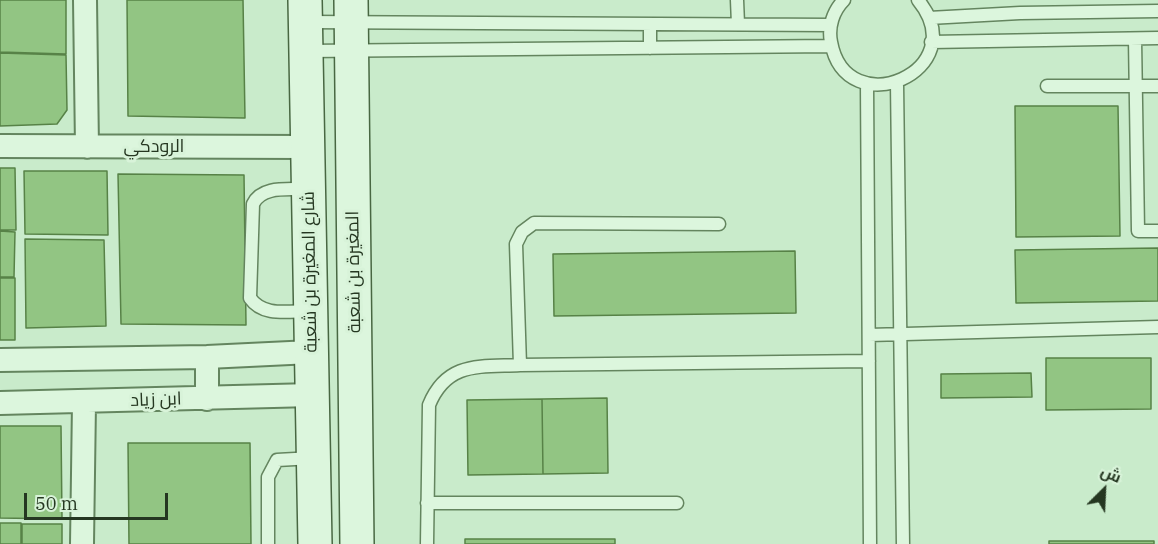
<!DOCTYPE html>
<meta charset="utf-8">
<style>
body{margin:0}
#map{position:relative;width:1158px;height:544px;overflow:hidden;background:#c9ebcb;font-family:"IBM Plex Serif",Cairo,serif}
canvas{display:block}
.north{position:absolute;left:1074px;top:460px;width:60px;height:60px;-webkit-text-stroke:4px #d8f3d9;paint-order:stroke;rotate:24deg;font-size:16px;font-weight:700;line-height:24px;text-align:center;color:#253721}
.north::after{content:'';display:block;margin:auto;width:21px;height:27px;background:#253721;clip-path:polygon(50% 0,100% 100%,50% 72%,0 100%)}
.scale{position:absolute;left:24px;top:493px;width:144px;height:27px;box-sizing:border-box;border:3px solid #253721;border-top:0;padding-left:8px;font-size:18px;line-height:21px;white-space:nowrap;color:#253721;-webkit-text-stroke:4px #d8f3d9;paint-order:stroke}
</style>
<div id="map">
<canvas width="1158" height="544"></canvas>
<div class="north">ش</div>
<div class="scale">50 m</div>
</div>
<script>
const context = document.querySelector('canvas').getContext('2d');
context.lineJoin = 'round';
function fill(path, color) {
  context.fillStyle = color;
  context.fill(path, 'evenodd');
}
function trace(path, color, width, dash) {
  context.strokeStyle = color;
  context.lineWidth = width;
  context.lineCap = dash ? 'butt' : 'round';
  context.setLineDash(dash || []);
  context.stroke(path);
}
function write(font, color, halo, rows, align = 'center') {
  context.font = font + ' "IBM Plex Serif",Cairo,serif';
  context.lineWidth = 6;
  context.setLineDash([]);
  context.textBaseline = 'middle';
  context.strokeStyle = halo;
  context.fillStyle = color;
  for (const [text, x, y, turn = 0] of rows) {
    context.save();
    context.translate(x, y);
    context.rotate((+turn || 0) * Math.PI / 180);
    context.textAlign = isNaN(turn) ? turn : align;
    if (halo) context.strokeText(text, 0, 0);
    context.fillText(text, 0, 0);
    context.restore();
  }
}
const building = new Path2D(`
 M0,0H66V54L0,52Z
 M127,0H243L245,118L128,116Z
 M0,53L66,55L67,110L57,124L0,126Z
 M1015,106H1118L1120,236L1016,237Z
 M0,168H15L16,230H0Z
 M24,171H107L108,235L25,234Z
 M118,174L244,175L246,325L121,324Z
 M0,231L15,232L14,277H0Z
 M25,239L104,240L106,326L26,328Z
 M1158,248V301L1016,303L1015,250Z
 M795,251L796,313L554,316L553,254Z
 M0,278H15V340H0Z
 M1046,358H1151V409L1046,410Z
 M1031,373L1032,397L941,398V374Z
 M607,398L608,473L543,474L542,399Z
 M542,399L543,474L468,475L467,400Z
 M0,426H61L62,519L0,518Z
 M128,443H250L251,544H129Z
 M0,523H21V544H0Z
 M22,524H62V544H22Z
 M465,539H615V544H465Z
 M1049,541H1154V544H1049Z`);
fill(building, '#92c583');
trace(building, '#578247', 1.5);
const lane = new Path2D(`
 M737,0L738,24
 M844,0C833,11 828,27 831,42C846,126 976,71 918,0
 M929,18L1020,13L1158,11
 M307,22L831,25
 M1135,39L1138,231H1158
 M931,42L1158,38
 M650,48V24
 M308,51L831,46
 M897,83L903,544
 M867,84L870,544
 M1047,86H1158
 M307,189C289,190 262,185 253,204L250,298C263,317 288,311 309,311
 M869,335L1158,327
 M520,365L516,244L522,232L534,223L719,224
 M427,503H677
 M268,544V477L277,460L313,458
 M427,544L429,405C447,361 480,367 520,365L869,361`);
const street = new Path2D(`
 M85,0L87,147
 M0,146L308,147
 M207,357V399
 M0,360L207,357L311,352
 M0,403L312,395
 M82,544L84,403`);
const secondary = new Path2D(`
 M305,0L315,544
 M351,0L357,544`);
trace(lane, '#64855f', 15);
trace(street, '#64855f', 26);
trace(secondary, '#486742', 36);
trace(lane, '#dcf6dd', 12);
trace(street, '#dcf6dd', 22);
trace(secondary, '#dcf6dd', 33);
write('18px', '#253721', '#d8f3d9', [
 ["الرودكي",154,147],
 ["شارع المغيرة بن شعبة",310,272,-91],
 ["المغيرة بن شعبة",354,272,-91],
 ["ابن زياد",156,400,-2]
]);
</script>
